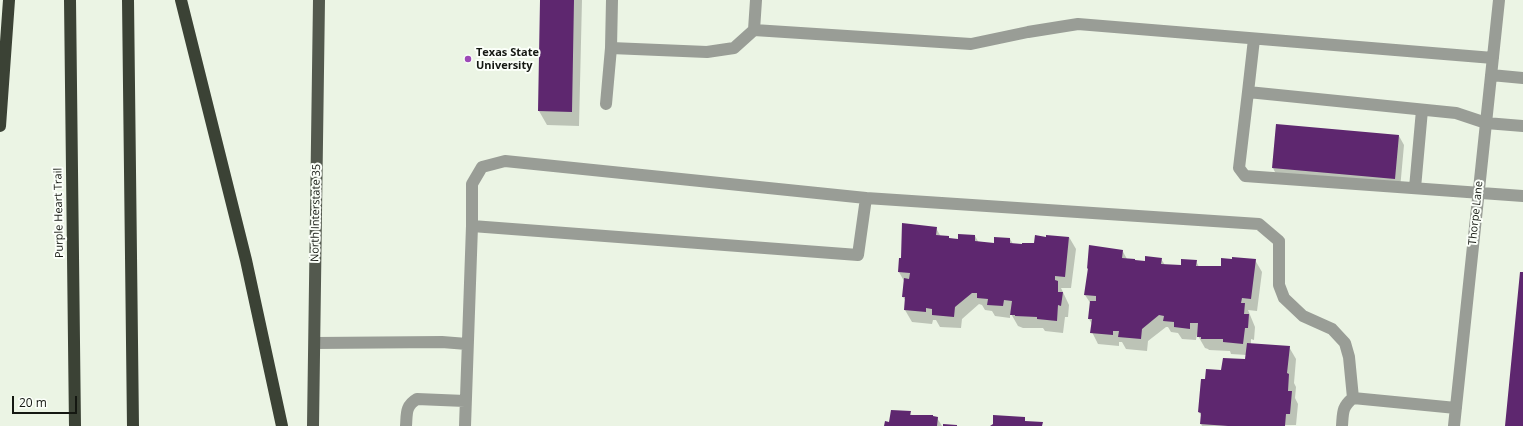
<!DOCTYPE html>
<style>
body{margin:0}
#map{position:relative;width:1523px;height:426px;overflow:hidden;background:#ebf4e4;font-family:"Open Sans",sans-serif}
canvas{display:block}
.scale{position:absolute;left:12px;top:396px;width:65px;height:18px;box-sizing:border-box;border:2px solid #141711;border-top:0;padding-left:5px;font-size:12px;line-height:14px;white-space:nowrap;color:#141711;-webkit-text-stroke:3px #fbfff9;paint-order:stroke}
</style>
<div id="map">
<canvas width="1523" height="426"></canvas>
<div class="scale">20 m</div>
</div>
<script>
const context = document.querySelector('canvas').getContext('2d');
context.lineJoin = 'round';
function fill(path, color) {
  context.fillStyle = color;
  context.fill(path, 'evenodd');
}
function trace(path, color, width, dash) {
  context.strokeStyle = color;
  context.lineWidth = width;
  context.lineCap = dash ? 'butt' : 'round';
  context.setLineDash(dash || []);
  context.stroke(path);
}
function write(font, color, halo, rows, align = 'center') {
  context.font = font + ' "Open Sans",sans-serif';
  context.lineWidth = 4;
  context.setLineDash([]);
  context.textBaseline = 'middle';
  context.strokeStyle = halo;
  context.fillStyle = color;
  for (const [text, x, y, turn = 0] of rows) {
    context.save();
    context.translate(x, y);
    context.rotate((+turn || 0) * Math.PI / 180);
    context.textAlign = isNaN(turn) ? turn : align;
    if (halo) context.strokeText(text, 0, 0);
    context.fillText(text, 0, 0);
    context.restore();
  }
}
fill(new Path2D(`
 M541,0H582L579,126L547,125L539,111Z
 M1277,125L1399,136L1404,145L1400,189L1278,178L1273,168Z
 M936,228L941,237L959,240L975,236L979,243L995,244L1010,239L1013,244H1035L1047,238L1069,237L1076,249L1071,288H1061L1069,305L1068,317H1065L1063,333L1045,331L1043,328H1023L1018,326L1010,312V318L995,316L992,311L985,310L982,305L979,304L962,319L961,328L940,327L936,320H933L932,324L912,322L905,310L906,301L903,297L904,281L899,272L900,259Z
 M1122,250L1127,259L1136,262H1146L1161,259L1165,265L1182,266L1196,261L1199,267H1222L1255,260L1262,272L1257,311L1248,310L1255,327L1254,340L1251,339V344L1289,347L1296,359L1294,383L1296,387L1295,398L1298,404L1296,425L1202,426L1201,424L1202,417L1199,412L1205,380L1222,371L1246,361L1247,355L1231,354L1230,351L1209,350L1208,349L1205,348L1197,334L1196,340L1182,339L1178,333L1171,332L1168,327H1166L1148,341L1147,351L1126,349L1122,342H1119V346L1098,344L1092,332V324L1089,319L1091,304L1085,295Z
 M910,412L912,416L937,418L942,426H885Z`), '#0003');
fill(new Path2D(`
 M540,0H574L572,112L538,111Z
 M1276,124L1399,135L1395,179L1272,168Z
 M902,223L937,227L936,235L949,236V238L958,239V234L975,235V241L994,243V237L1010,238V243L1022,244V243H1034L1035,235L1046,237V235L1069,237L1065,277L1055,276V280L1058,281V292H1063L1061,306L1058,305L1057,321L1037,319V317L1015,316V315H1010L1012,301L1004,300L1003,306L987,305L988,299L977,298V293H972L955,307L954,317L932,315V309L926,308V312L904,310L905,297H902L904,278L909,279L910,273L898,272L899,258H901Z
 M1089,245L1123,250L1122,258L1135,259V260L1145,261V256L1162,258L1161,264L1181,265V259L1197,260L1196,266H1221V258L1232,259V257L1256,259L1251,299L1242,298L1241,303H1245L1244,314H1249L1248,328H1245L1243,344L1223,342V339H1201V337H1197L1198,323H1190V329L1174,327V322L1163,321L1164,316L1159,315L1142,329L1141,339L1118,337L1119,331H1113V335L1090,333L1092,319H1088L1090,301H1096V296L1084,295L1088,268L1087,269Z
 M1520,272H1523V426H1505Z
 M1247,343L1290,346L1287,373L1289,374L1288,391H1292L1290,414H1286L1285,426H1228L1200,424L1201,413L1198,412L1201,379H1205L1206,369L1221,370L1223,358L1245,359Z
 M891,410L911,411L910,415H933V416L938,417L937,426H884L885,421L889,422Z
 M993,415L1025,417V421L1043,422L1042,426H990L993,424Z
 M943,424L957,425V426H943Z`), '#5e276f');
trace(new Path2D(`
 M756,0L754,30L971,44L1028,32L1078,24L1493,58
 M611,48L707,52L734,48L754,30
 M1491,75L1523,78
 M1248,92L1254,39
 M606,104L611,48L612,0
 M1523,126L1486,123L1456,113L1248,92L1239,168L1245,176L1523,196
 M1415,188L1422,110
 M472,226L858,255L866,198
 M315,343L442,342L467,344
 M406,426C407,414 405,406 417,399L465,401
 M465,426L472,226V184L482,167L505,161L866,198L1259,224L1279,241V285L1284,298L1303,316L1332,329L1345,343L1349,357L1353,398
 M1342,426C1343,412 1342,407 1353,398L1456,408
 M1454,426L1499,0`), '#999d96', 12);
trace(new Path2D(`
 M313,426L319,0`), '#53594e', 12);
trace(new Path2D(`
 M70,0L75,426
 M128,0L133,426
 M181,0L246,260L282,426
 M0,126L9,0`), '#3b4235', 12);
for (const [x, y, r, color] of [
 [468,59,4,"#9d49b7"]
]) {
  const dot = new Path2D();
  dot.arc(x, y, r, 0, 2 * Math.PI);
  context.fillStyle = color;
  context.fill(dot);
  trace(dot, '#fbfff9', 1.5);
}
write('bold 11px', '#141711', '#fbfff9', [
 ["Texas State",476,53],
 ["University",476,66]
], 'left');
write('11px', '#141711', '#fbfff9', [
 ["Purple Heart Trail",59,213,-91],
 ["North Interstate 35",316,213,-89],
 ["Thorpe Lane",1476,213,-84]
]);
</script>
